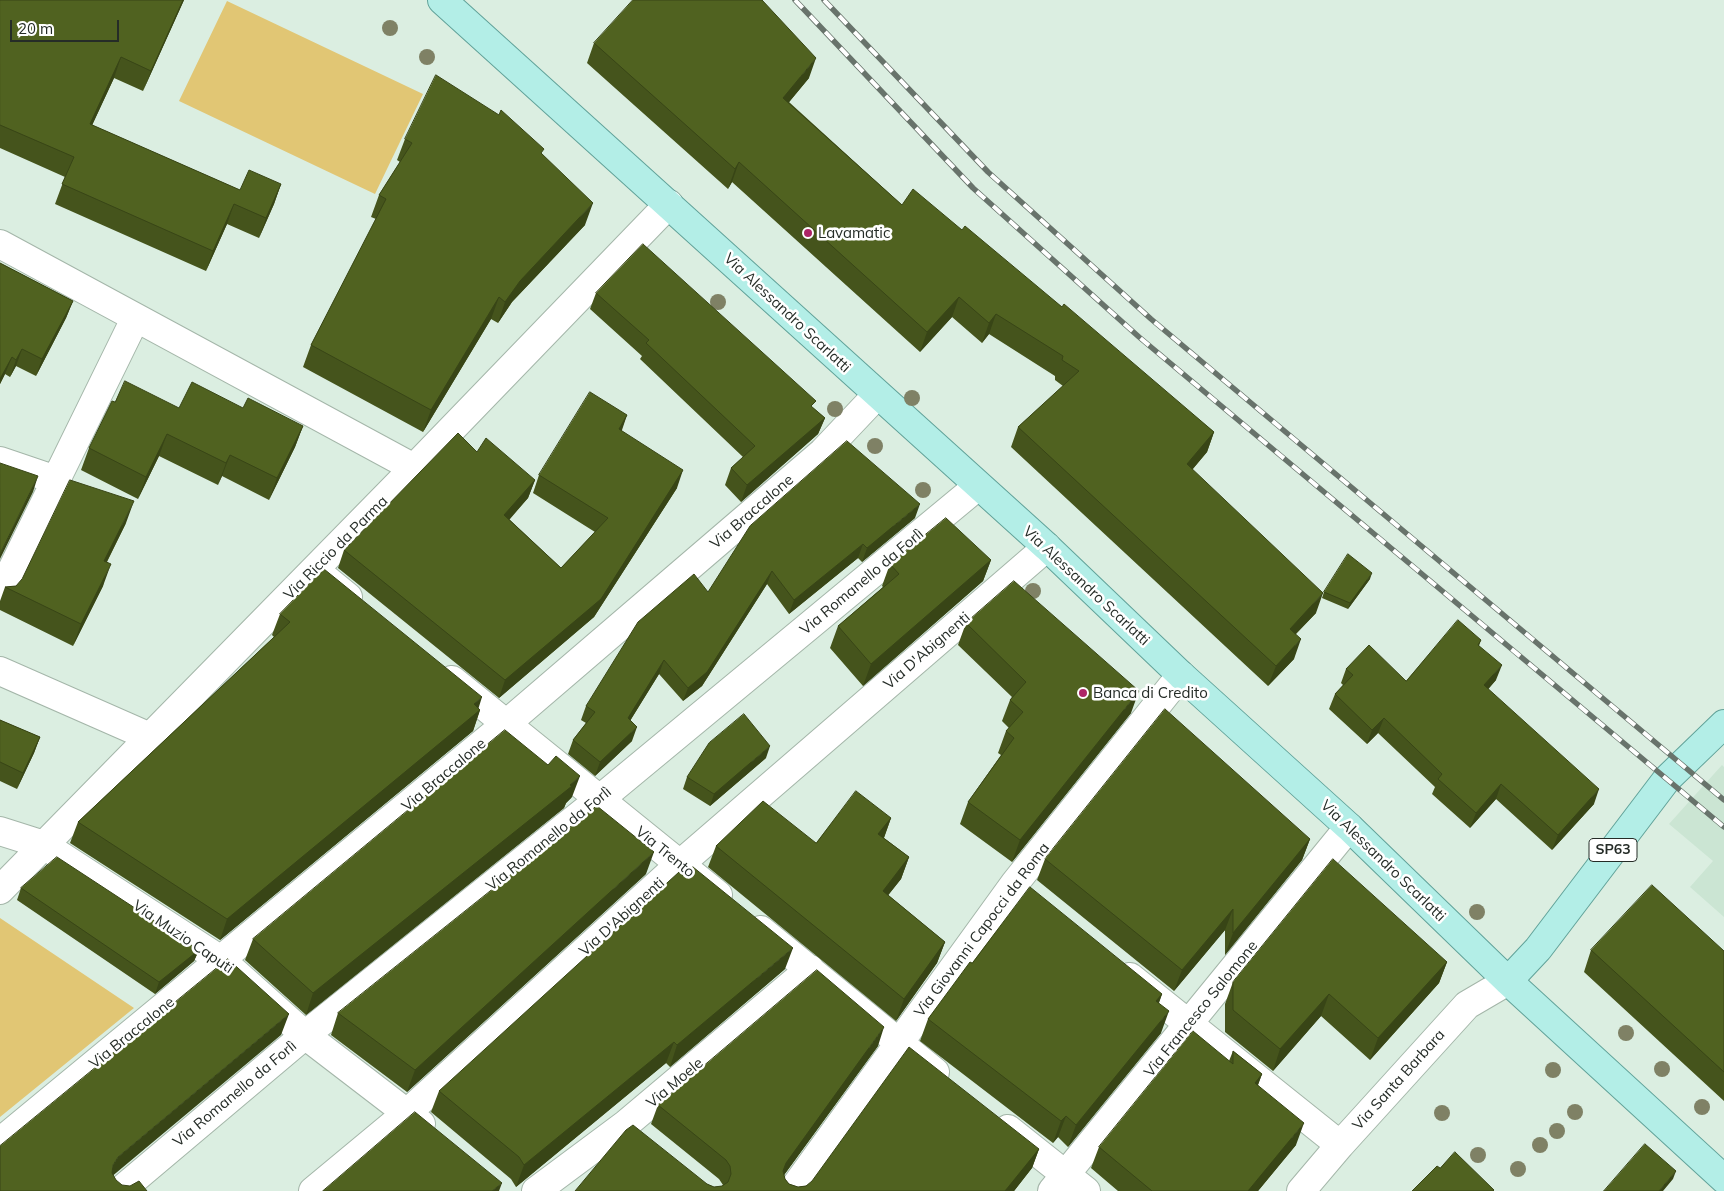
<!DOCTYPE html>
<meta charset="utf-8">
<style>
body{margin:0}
#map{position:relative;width:1724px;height:1191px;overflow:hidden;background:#dbeee1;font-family:Mulish,sans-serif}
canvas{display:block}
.scale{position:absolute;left:10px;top:20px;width:109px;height:22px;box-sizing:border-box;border:2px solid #252c27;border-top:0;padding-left:6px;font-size:15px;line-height:18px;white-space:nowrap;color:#252c27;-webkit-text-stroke:4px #fff;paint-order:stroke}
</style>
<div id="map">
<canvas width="1724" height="1191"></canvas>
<div class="scale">20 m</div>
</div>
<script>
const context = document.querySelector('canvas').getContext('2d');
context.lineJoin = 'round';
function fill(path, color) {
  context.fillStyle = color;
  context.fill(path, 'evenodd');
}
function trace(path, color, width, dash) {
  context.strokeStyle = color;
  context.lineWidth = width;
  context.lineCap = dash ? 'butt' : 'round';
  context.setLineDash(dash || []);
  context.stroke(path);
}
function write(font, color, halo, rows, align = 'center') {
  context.font = font + ' Mulish,sans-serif';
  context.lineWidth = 5;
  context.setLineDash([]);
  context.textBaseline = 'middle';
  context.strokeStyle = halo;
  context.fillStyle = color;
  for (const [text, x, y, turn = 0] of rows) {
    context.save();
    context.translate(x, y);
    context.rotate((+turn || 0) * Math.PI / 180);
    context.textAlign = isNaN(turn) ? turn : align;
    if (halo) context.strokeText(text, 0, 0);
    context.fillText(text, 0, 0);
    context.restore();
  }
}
fill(new Path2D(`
 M1722,765L1724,767V917L1690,887L1713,861L1669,824Z`), '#cbe5d3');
fill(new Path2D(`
 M227,1L423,94L375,194L179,101Z
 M0,918L134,1008L0,1117Z`), '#e1c674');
const minor = new Path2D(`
 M0,244L414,468
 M0,461L56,480
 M315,570L348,597
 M0,594L135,319
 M0,671L150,737
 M452,680L718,895
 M0,831L44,845L221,960L305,1035L421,1124
 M0,890L414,468L669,204
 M761,930L935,1072
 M1130,977L1340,1145
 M1008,1129L1086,1191
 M0,1142L506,724L823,452L877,395
 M120,1191L305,1035L600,799L978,486
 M313,1191L407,1113L680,864L1047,547
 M536,1191L626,1124L810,969
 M792,1191L1015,883L1181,675
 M1052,1191L1349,827
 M1301,1191L1340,1145L1467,1005L1508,981`);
const major = new Path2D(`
 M442,0L1047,547L1181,675L1349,827L1508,981L1724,1179
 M1508,981L1538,949L1667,779L1724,724`);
trace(minor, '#a4b6a9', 30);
trace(major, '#61a299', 30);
trace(minor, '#fff', 28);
trace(major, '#b3eee7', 28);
const rail = new Path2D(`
 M795,0L973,188L1139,337L1724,827
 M824,0L988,172L1151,319L1724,800`);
trace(rail, '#68736b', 5.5);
trace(rail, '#fff', 4, [11]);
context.fillStyle = '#7f8165';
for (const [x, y] of [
 [390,28],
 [427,57],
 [718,302],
 [912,398],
 [835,409],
 [875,446],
 [923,490],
 [1033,591],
 [1477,912],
 [1626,1033],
 [1662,1069],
 [1553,1070],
 [1702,1107],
 [1575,1112],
 [1442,1113],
 [1557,1131],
 [1540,1145],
 [1478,1155],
 [1518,1169]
]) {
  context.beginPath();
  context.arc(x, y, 8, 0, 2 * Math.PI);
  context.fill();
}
fill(new Path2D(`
 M0,0H184L143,91L114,78L92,125L240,190L281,184L274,204L259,238L227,224L206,271L55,204L65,177L0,148Z
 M594,43L809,78L789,102L902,205L962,230L1062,307L1214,432L1207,452L1192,470L1316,613L1296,634L1294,659L1268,686L1011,447L1018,427L1063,386L1055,380V376L989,334L982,343L952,317L920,352L732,182L728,189L587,63Z
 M405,139L542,154L585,225L512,302L498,323L491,319L423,432L303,367L311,345L376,219L371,217L379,195L400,162L397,160Z
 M0,263L73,301L66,318L36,376L16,366L10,377L5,374L0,384Z
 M596,293L813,408L825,418L818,434L741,502L725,485L731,468L743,457L640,359L642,356L590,309Z
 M115,402L179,408H243L303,426L295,447L269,500L222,476L218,485L159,456L138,499L81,470L89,448Z
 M627,415L621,430L677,488L594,617L499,698L338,568L344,550L477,452L535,480L528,498L509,519L561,568L595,532L533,493L539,475Z
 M915,518L862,562L858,558L789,614L767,584L702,686L683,701L659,674L630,721L632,741L595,776L568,754L573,740L586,723L581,720L586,706L708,592Z
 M126,523L107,562L103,586L73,646L0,610V601L5,587L16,586Z
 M991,560L983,581L863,686L830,648L838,626L883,587L882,586L890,564Z
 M1370,579L1348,609L1322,598L1324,592Z
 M280,614L480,710L473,731L220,940L70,843L78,822L274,637L272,635Z
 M966,623L1131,713L1012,862L960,824L968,802L1001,755L998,753L1006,731L1009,728L1002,721L1010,700L1012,697L958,645Z
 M1481,640L1479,646L1496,680L1488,689L1594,804L1552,850L1496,799L1470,828L1432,794L1435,787L1378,733L1367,744L1329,709L1335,694L1343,685L1341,683L1346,669L1406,681Z
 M0,720L40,737L34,753L17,789L0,781Z
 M766,758L710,806L683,789L687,777Z
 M572,797L566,803L564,808L306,1015L245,960L253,939Z
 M891,818L884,838L909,857L901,879L888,895L945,942L937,963L896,1021L708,867L716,846L816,843Z
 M1310,839L1302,860L1225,955V930L1174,991L1037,880L1045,859Z
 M646,874L407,1092L331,1035L338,1013Z
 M21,888L199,950L194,961L155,994L17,900Z
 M1591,950L1724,951V1101L1584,972Z
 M1447,962L1439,983L1370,1060L1321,1016L1273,1071L1225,1032V1004L1233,982Z
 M972,963L1162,994L1159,1003L1161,1033L1068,1147L1058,1137L1053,1143L920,1041L928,1019Z
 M785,969L670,1067L666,1063L516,1187L511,1179L431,1112L439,1091Z
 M878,1046L784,1175L785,1179L789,1184L798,1187L1039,1149L1032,1168L1014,1191H575L707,1184L714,1187L722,1186L723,1185L719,1179L651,1124L658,1105Z
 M1233,1051L1262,1074L1258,1085L1296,1145L1258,1191H1118L1091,1168L1099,1147L1229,1061Z`), '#45541c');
fill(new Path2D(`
 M183,0H184L143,91L151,71Z
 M121,57L114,78L83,145L90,124Z
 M816,58L809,78L776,118L783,98Z
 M739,162L732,182L728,189L735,169Z
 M281,184L274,204L259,238L266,218Z
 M593,203L585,225L512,302L498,323L505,302L520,281Z
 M234,204L227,224L206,271L213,251Z
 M499,297L491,319L423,432L431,410Z
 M959,297L952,317L920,352L927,332Z
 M73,301L66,318L36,376L42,359Z
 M996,314L989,334L982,343L989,323Z
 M22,349L16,366L10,377L16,360Z
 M12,357L5,374L0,384V379Z
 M627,415L621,433L619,429Z
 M825,418L818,434L741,502L747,485Z
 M303,426L295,447L269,500L277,478Z
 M1214,432L1207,452L1180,484L1187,464Z
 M167,434L159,456L138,499L146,477Z
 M230,455L222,476L218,485L226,463Z
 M683,470L677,488L594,617L499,698L505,680Z
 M38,476L33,492L0,559V554Z
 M535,480L528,498L498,533L504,515Z
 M134,501L126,523L96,583L104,561Z
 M920,504L915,518L862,562L867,548Z
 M863,544L858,558L789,614L794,600Z
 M991,560L983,581L863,686L871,664Z
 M111,564L103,586L73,646L81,624Z
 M772,571L767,584L702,686L683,701L688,688Z
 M1372,573L1370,579L1348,609L1350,603Z
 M1323,593L1316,613L1282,648L1290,629Z
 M1301,639L1294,659L1268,686L1276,666Z
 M664,660L659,674L623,732L628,718Z
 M1502,665L1496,680L1479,700L1484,685Z
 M1139,691L1131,713L1012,862L1020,840Z
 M482,697L477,713L480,710L473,731L220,940L227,919Z
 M1384,718L1378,733L1367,744L1372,730Z
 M637,727L632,741L595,776L600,762Z
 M40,737L34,753L17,789L23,773Z
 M770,746L766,758L710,806L714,794Z
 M580,776L572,797L566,803L564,808L306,1015L313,993L570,785Z
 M1501,784L1496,799L1470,828L1476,813Z
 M1599,789L1594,804L1552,850L1558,835Z
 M891,818L883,840L878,834Z
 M1310,839L1302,860L1225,955L1233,933Z
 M654,852L646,874L407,1092L415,1070Z
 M909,857L901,879L875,912L883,891Z
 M1233,909L1225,930L1174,991L1182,970Z
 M945,942L937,963L896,1021L904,999Z
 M793,948L785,969L670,1067L677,1045Z
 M199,950L194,961L155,994L159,982Z
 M1447,962L1439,983L1370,1060L1378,1038Z
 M1162,994L1154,1015L1156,1001Z
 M1329,994L1321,1016L1273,1071L1280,1049Z
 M1169,1011L1161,1033L1068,1147L1076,1125Z
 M289,1014L281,1035L110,1178L113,1165L118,1157Z
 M884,1027L878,1046L779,1182L786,1163Z
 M674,1042L666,1063L516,1187L524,1165Z
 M1262,1074L1254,1095L1255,1083Z
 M1066,1116L1058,1137L1053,1143L1061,1121Z
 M1304,1123L1296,1145L1258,1191H1248Z
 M1039,1149L1032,1168L1014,1191H1005Z
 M1676,1171L1673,1179L1663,1191H1659Z
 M502,1183L499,1191H492Z`), '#384516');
const building = new Path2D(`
 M0,0H183L151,71L121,57L90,124L240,190L249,170L281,184L266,218L234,204L213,251L62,184L74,157L0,125Z
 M633,0H762L816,58L783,98L902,205L913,189L962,230L965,226L1062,307L1064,304L1214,432L1187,464L1323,593L1290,629L1301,639L1276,666L1018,427L1079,371L1062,360L1063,356L996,314L989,323L959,297L927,332L739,162L735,169L594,43Z
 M436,75L499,115L501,110L544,149L541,153L593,203L520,281L505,302L499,297L431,410L311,345L386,199L379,195L412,143L405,139Z
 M643,244L816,401L811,406L825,418L747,485L731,468L755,446L646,343L649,340L596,293Z
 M0,263L73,301L42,359L22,349L16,360L12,357L0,379Z
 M125,381L179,408L192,382L243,408L248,398L303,426L277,478L230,455L226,463L167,434L146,477L89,448L112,401L115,402Z
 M590,392L627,415L619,429L683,470L601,599L505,680L344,550L458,433L477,452L486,438L535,480L504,515L561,568L608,518L539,475Z
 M847,441L920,504L867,548L863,544L794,600L772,571L707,672L688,688L664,660L628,718L637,727L600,762L573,740L595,712L586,706L638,622L694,574L708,592L750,526Z
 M0,463L38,476L0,554Z
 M70,480L134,501L104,561L111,564L81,624L5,587L16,586L22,579Z
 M946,518L991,560L871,664L838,626L899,574L890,564Z
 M1348,554L1372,573L1350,603L1324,592Z
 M324,569L482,697L474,704L480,710L227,919L78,822L290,622L280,614Z
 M1014,581L1139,691L1020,840L968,802L1014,738L1006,731L1023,712L1010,700L1026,682L966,623Z
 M1458,620L1481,640L1478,645L1502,665L1484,685L1599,789L1558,835L1501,784L1476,813L1438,779L1442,774L1384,718L1372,730L1335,694L1353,675L1346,669L1369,645L1406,681Z
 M1165,709L1310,839L1233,933V909L1182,970L1045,859Z
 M744,714L770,746L714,794L687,777L709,743Z
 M0,720L40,737L23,773L0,762Z
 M505,730L548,765L556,756L580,776L570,785L572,786L313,993L253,939Z
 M856,791L891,818L878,834L909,857L883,891L945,942L904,999L716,846L763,801L816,843Z
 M597,806L654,852L415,1070L338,1013Z
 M57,857L199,950L159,982L21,888Z
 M1333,859L1447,962L1378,1038L1329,994L1280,1049L1233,1010V982Z
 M693,867L793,948L677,1045L674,1042L524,1165L519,1157L439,1091L679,872L684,876Z
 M1652,885L1724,951V1072L1591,950Z
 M1030,887L1162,994L1156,1001L1169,1011L1076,1125L1066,1116L1061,1121L928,1019L970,962L972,963Z
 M228,959L289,1014L118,1157L113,1165L112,1173L116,1180L122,1185L130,1186L139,1181L147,1191H0V1146Z
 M817,970L884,1027L786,1163L783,1171L785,1179L789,1184L798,1187L806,1186L812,1181L909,1047L1039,1149L1005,1191H575L626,1130L633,1125L707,1184L714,1187L722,1186L728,1182L731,1174L730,1166L726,1160L658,1105Z
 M1193,1031L1233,1064V1051L1262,1074L1255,1083L1304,1123L1248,1191H1152L1099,1147Z
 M415,1112L502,1183L492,1191H323Z
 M1645,1144L1676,1171L1659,1191H1604Z
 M1455,1152L1494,1190L1493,1191H1412L1437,1166L1440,1168Z`);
fill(building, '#506220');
trace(building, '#384516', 1);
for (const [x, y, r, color] of [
 [808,233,5,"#ad2467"],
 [1083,693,5,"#ad2467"]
]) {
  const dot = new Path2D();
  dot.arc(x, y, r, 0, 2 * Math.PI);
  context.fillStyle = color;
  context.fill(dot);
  trace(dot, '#fff', 2);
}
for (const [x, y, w] of [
 [1613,850,48]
]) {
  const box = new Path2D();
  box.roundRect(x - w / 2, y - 11.5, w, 23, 4);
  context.fillStyle = '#fff';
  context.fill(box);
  trace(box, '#252c27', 1);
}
write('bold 14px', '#252c27', null, [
 ["SP63",1613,850]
]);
write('15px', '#252c27', '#fff', [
 ["Lavamatic",818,233],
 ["Banca di Credito",1093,693]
], 'left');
write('15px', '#252c27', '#fff', [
 ["Via Alessandro Scarlatti",787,313,43],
 ["Via Braccalone",752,512,-41],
 ["Via Riccio da Parma",336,548,-45],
 ["Via Romanello da Forlì",862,582,-40],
 ["Via Alessandro Scarlatti",1086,586,43],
 ["Via D'Abignenti",927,651,-41],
 ["Via Braccalone",444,775,-40],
 ["Via Romanello da Forlì",549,839,-39],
 ["Via Trento",665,852,39],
 ["Via Alessandro Scarlatti",1383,861,44],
 ["Via D'Abignenti",622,917,-42],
 ["Via Giovanni Capocci da Roma",982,930,-53],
 ["Via Muzio Caputi",183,937,34],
 ["Via Francesco Salomone",1201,1009,-51],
 ["Via Braccalone",132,1033,-39],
 ["Via Santa Barbara",1399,1080,-48],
 ["Via Moele",675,1083,-40],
 ["Via Romanello da Forlì",235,1094,-40]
]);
</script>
